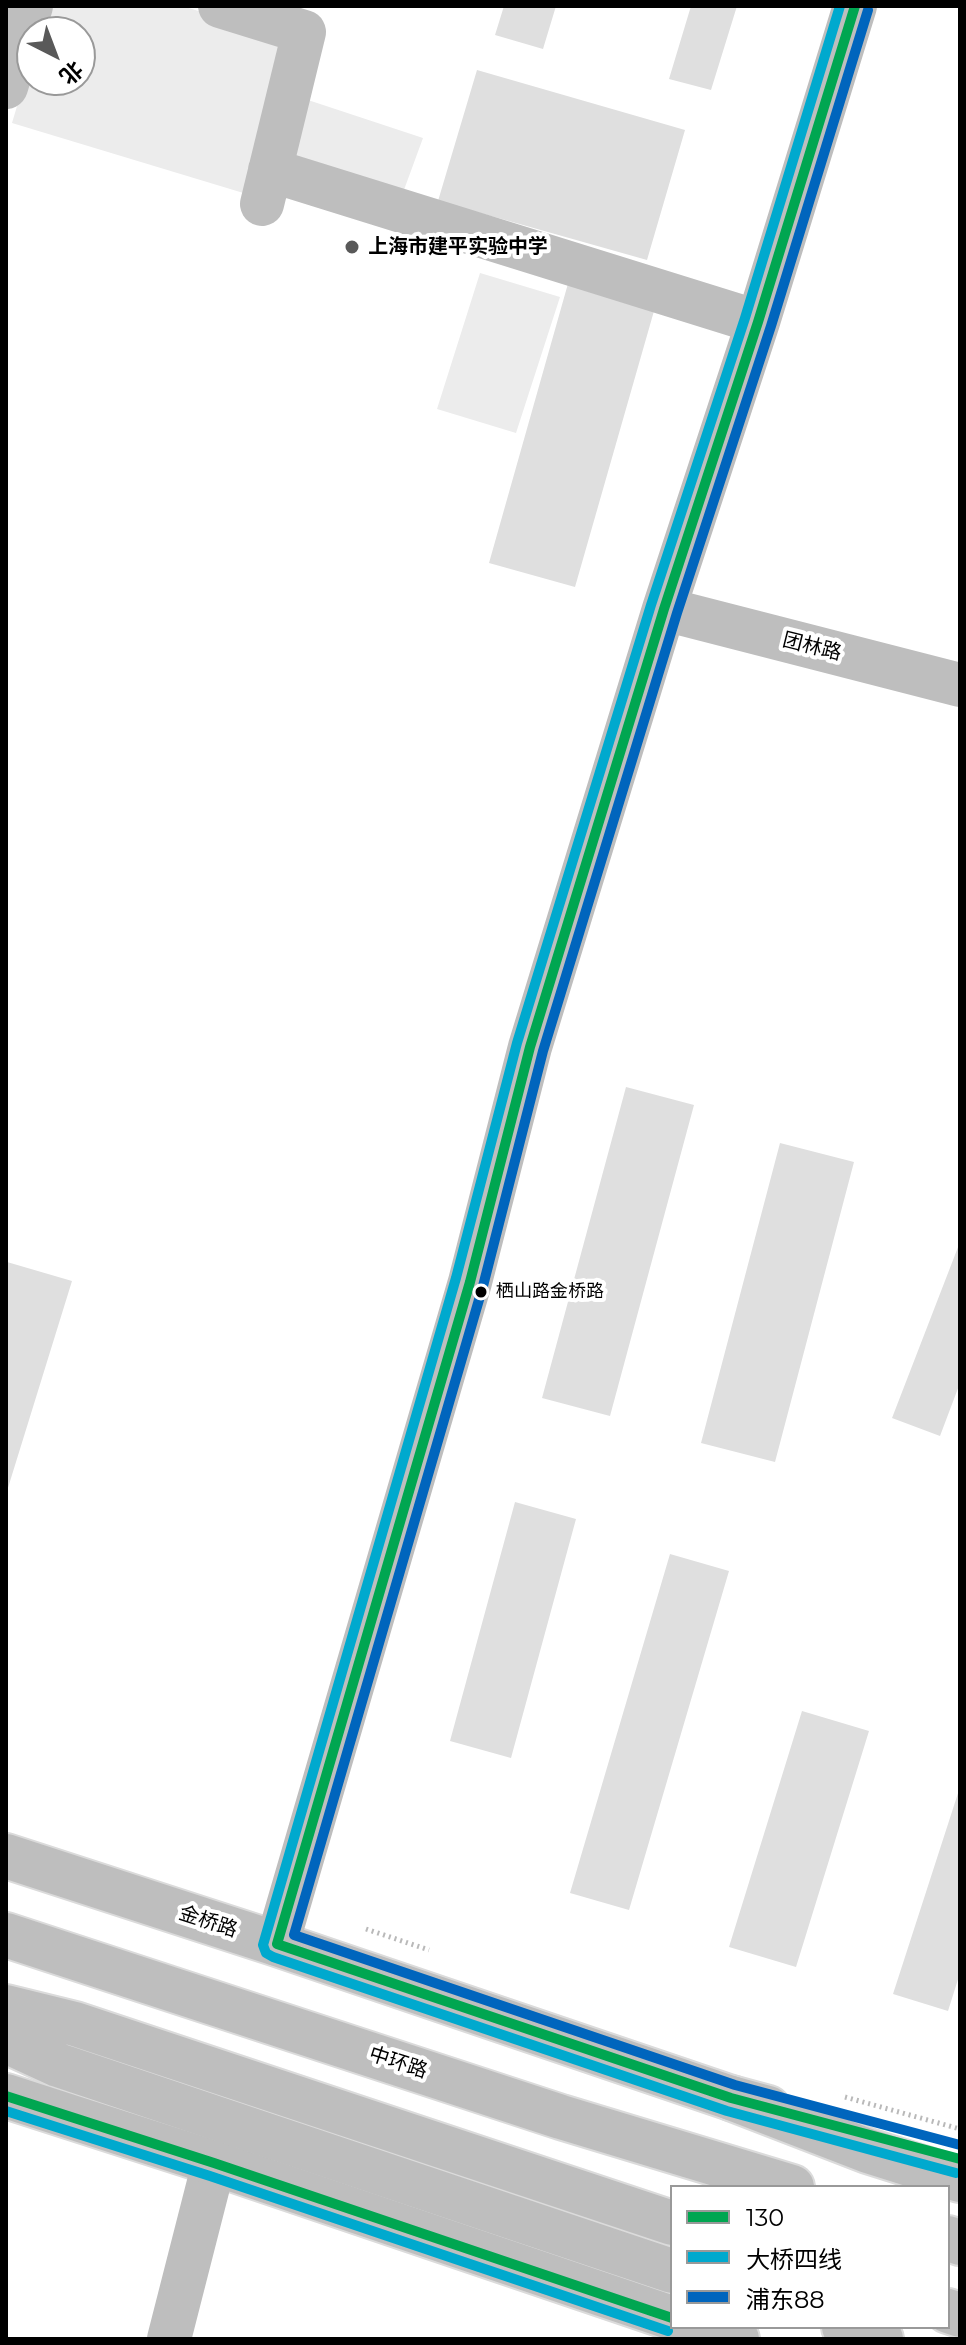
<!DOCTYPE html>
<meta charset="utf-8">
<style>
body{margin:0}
#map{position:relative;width:966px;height:2345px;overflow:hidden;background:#fff;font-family:Montserrat,"Noto Sans SC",sans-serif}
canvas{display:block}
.frame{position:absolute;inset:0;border:8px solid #000;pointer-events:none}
.legend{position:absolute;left:670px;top:2185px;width:280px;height:144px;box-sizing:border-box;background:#fff;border:2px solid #999;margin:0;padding:10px 14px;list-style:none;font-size:24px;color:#000}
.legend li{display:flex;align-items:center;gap:16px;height:40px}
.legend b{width:40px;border:2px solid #999}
.north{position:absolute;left:16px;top:16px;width:80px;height:80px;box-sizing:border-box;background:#fff;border:2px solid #999;border-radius:50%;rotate:138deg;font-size:22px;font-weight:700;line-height:32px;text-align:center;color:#000}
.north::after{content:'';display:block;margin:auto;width:28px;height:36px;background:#595959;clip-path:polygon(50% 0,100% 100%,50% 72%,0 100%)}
</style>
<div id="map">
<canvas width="966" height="2345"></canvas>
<div class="frame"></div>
<ul class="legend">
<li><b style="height:10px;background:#00a651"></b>130</li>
<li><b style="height:10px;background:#00a9ce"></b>大桥四线</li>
<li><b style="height:10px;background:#0065bd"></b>浦东88</li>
</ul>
<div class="north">北</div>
</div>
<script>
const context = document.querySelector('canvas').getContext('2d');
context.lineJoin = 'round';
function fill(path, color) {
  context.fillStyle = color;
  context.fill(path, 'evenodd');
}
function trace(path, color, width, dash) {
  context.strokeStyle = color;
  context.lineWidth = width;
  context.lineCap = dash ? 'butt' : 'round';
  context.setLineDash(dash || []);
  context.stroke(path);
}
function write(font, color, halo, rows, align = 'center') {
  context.font = font + ' Montserrat,"Noto Sans SC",sans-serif';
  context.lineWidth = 8;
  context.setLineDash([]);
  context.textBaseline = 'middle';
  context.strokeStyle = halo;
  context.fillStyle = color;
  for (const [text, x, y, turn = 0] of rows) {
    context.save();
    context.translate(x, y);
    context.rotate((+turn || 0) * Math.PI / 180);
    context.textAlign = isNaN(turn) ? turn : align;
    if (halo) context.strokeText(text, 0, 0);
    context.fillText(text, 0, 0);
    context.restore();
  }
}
fill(new Path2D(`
 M47,6H182L298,41L250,195L12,123L32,56V80H80V32H39Z
 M308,100L423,138L401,198L284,162Z
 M480,273L560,297L516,433L437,409Z`), '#ececec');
fill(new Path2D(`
 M504,6H556L543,49L495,35Z
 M691,6H737L711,90L669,79Z
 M477,70L685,130L647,260L438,201Z
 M571,273L658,297L575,587L489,563Z
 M626,1087L694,1105L610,1416L542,1398Z
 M780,1143L854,1162L775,1462L701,1443Z
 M960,1242V1383L940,1436L892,1418Z
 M7,1262L72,1281L7,1491L6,1266Z
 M515,1502L576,1519L511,1758L450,1741Z
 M670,1554L729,1571L629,1910L570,1893Z
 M802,1711L869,1731L796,1967L729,1947Z
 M960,1787V1973L948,2011L893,1994Z`), '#dfdfdf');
const major = new Path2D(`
 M6,1856L277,1944L731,2098L768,2108
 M6,2096L214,2163L672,2318
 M700,2327L737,2339`);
const highway = new Path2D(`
 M6,1935L561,2117L792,2187
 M6,2007L75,2024L672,2223
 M6,2041L58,2065L672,2271
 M731,2098L868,2151L960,2180
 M948,2238L960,2243
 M948,2311L960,2315
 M844,2327L881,2339`);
trace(major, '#dbdbdb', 48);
trace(highway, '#dbdbdb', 48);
trace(new Path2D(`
 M366,1929L429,1950
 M845,2097L960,2129`), '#b9b9b9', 5, [2, 4]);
trace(new Path2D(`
 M220,6L304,32L262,204
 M6,87L31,6
 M270,170L758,322
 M664,609L960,685
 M277,1944L470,1282L530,1047L664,609L758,322L855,6
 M169,2339L214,2163`), '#bebebe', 44);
trace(major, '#bebebe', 44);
trace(highway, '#bebebe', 44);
trace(new Path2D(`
 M855,6L758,322L664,609L530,1047L470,1282L277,1944L731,2098L960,2159
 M6,2096L214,2163L672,2318`), '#00a651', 10);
trace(new Path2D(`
 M840,6L745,318L651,605L517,1043L456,1278L263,1945L266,1953L273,1957L727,2111L956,2173
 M6,2111L210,2176L668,2331`), '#00a9ce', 10);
trace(new Path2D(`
 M868,10L771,326L677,613L543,1051L483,1286L294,1935L735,2085L960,2145`), '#0065bd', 10);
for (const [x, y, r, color] of [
 [352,247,8,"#595959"],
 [481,1292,7,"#000"]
]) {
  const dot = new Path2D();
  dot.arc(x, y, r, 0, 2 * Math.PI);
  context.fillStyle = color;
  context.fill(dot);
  trace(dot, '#fff', 3);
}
write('18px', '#000', '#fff', [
 ["栖山路金桥路",496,1292]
], 'left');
write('bold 20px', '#000', '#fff', [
 ["上海市建平实验中学",368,247]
], 'left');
write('20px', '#000', '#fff', [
 ["团林路",812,647,14],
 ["金桥路",208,1922,18],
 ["中环路",398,2063,18]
]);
</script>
